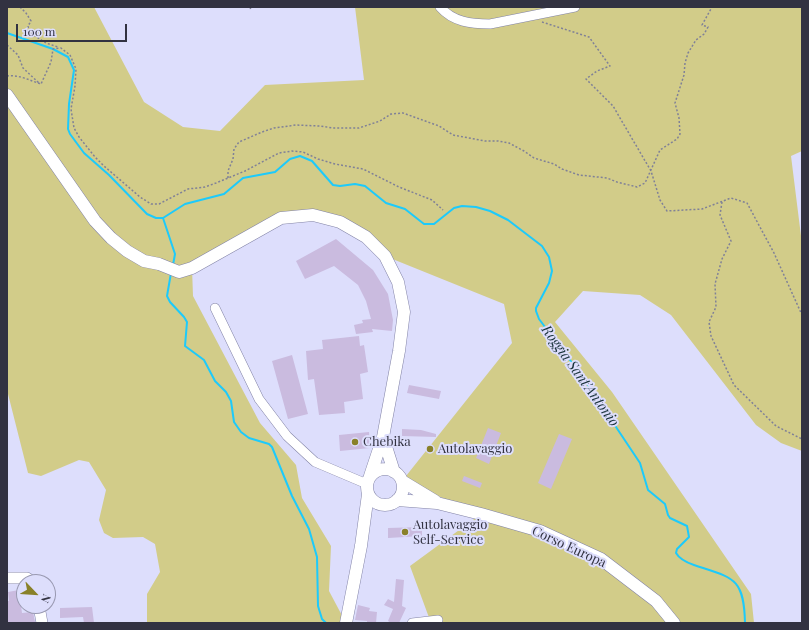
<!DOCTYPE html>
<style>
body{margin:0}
#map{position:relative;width:809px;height:630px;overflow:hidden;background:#dddefc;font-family:"Playfair Display",serif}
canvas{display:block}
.frame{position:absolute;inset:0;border:8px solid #323241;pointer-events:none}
.north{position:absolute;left:16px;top:574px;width:40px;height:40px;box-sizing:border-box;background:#dddefc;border:1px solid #9999b1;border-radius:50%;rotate:115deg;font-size:11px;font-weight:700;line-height:16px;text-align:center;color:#323241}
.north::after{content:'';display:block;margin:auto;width:14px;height:18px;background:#898129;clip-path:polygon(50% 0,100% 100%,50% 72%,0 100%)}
.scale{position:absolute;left:16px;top:24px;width:111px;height:18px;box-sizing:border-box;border:2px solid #323241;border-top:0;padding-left:5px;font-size:12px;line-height:14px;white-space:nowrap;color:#323241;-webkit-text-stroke:3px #dddefc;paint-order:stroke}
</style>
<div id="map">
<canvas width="809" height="630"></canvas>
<div class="frame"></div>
<div class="north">N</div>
<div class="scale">100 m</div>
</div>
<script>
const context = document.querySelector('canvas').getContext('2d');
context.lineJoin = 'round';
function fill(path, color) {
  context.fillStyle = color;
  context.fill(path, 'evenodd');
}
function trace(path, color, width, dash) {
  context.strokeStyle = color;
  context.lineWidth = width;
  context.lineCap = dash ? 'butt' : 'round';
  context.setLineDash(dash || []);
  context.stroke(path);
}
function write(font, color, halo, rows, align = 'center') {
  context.font = font + ' "Playfair Display",serif';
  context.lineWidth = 4;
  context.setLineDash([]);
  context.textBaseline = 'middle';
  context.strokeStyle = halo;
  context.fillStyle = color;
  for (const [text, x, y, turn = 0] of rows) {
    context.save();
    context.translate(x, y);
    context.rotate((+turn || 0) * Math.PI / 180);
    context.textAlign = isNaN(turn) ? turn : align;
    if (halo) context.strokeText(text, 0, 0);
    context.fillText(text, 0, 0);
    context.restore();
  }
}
fill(new Path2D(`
 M7,7H94L144,102L183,127L220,131L265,85L364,80L355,7H802V151L791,156L802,244V451L781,443L756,425L671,315L640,295L583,291L555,322L612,392L751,594L754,623H431L410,566L481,514L402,481L512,343L504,304L385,256L340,222L281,218L192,268L193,296L260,423L296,465L302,498L331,546L329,591L346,623H147V594L160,572L155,544L143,537L113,538L104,533L99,520L106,490L89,462L79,460L41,476L28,473L7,390Z`), '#d2cc89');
trace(new Path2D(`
 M7,33L53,49L68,57L74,70L69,104L68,129L70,134L84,153L109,175L147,214L156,218H163L185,204L224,194L243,178L275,172L290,159L300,156L312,161L333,185L340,186L355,184L365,186L386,203L405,209L424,224H434L454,208L462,206L476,207L490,211L508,220L542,246L549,257L552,271L549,283L536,308V311L539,319L582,376L640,463L648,490L665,504L668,515L670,518L687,526L689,537L677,549L676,553C680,560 688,563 694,565C733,578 744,577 745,623
 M163,218L175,254L173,265
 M171,273L167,296L170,302L184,317L187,322L185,346L204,360L215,381L226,392L231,401L234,422L241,432L249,438L269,444L272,447L292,496L309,529L317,557L318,606L322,619L326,623`), '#1dcafb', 2);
fill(new Path2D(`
 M336,239L373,270L388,294L393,320L392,331L372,329L373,332L356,334L354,325L363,323L362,320L371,319L366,301L358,285L334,266L305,279L296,261Z
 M359,336L360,346L364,345L368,372L360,374L363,399L344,402L345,413L319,415L314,379L308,380L306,351L323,349L322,340Z
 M292,355L308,414L288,419L272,361Z
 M409,385L441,391L439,399L407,393Z
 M488,428L501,433L489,464L476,458Z
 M402,429L421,430L436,434V437L402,436Z
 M369,432L370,448L340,451L339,435Z
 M559,434L572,439L551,489L538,483Z
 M464,476L482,483L480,488L462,481Z
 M422,527V536L388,538V528Z
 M396,579L404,580L402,606L406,608L399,623H391L388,621L393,609L384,605L388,599L394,602Z
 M19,590L22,613L33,612L35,622L7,623V601H9L8,592Z
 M358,605L370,608L369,611L377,612L376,623H367V621L355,620Z
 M92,607L94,623H84L83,617L60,618V608Z`), '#cabbdf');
const minor = new Path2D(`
 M440,7C453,22 471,24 490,24L575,7
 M215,308L259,399L287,436L315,462L367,484
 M412,623L438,620`);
const tertiary = new Path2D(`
 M7,578H27L33,582
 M39,606L42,623`);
const secondary = new Path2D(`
 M7,95L95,221L111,238L127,251L144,261L159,264L179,272L192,268L281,218L313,215L340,222L366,237L385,256L398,282L404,312L399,351L383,437L370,476
 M383,437L394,472
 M367 487a18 18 0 1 1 36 0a18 18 0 1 1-36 0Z
 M402,481L435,501
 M397,500L437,503L481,514L540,531L601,559L656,601L674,623
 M346,623L361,546L368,494`);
trace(minor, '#8283a6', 10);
trace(tertiary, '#8283a6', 12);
trace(secondary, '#8283a6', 13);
trace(new Path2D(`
 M20,7L26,13L31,21L28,26L29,32L46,43L58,47
 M250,7L251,10
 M542,22L589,37L610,66L597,71L586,79L613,106L651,171L660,200L667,211L702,209L731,198L747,203L774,253L802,315
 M7,45L18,55L23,68L40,84
 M7,76C18,74 31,81 41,84L51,62L53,49L61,48L70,55L76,69L75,86L71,109L74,128L79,137L95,157L104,166L140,197L151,204H159L188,189L205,187L216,183L245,171L279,153L292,151L303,152L318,159L335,164L363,169L399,187L432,200L443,210
 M228,178V171L233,159L234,149L239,142L262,132L274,128L296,125L320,126L333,128H359L380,121L391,114L403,113L439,126L453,135L485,141H498L509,143L524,151L534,158L554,164L562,169L579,175L607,178L617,182L637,187L645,183L660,150L677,139L680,134L679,118L675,103L684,75L685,63L688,53L696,40L704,34L708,27L702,25L712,7
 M722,202L720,215L731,241L722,259L715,284L716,307L709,322L711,336L734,385L776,426L802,439`), '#808197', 1.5, [2, 2]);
trace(minor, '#fff', 9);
trace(tertiary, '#fff', 11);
trace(secondary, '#fff', 12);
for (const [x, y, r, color] of [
 [355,442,4,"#898129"],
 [430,449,4,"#898129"],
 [405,532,4,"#898129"]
]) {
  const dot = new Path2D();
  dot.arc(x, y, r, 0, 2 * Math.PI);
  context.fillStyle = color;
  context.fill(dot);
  trace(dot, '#dddefc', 1.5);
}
write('13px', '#323241', '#dddefc', [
 ["Chebika",363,442],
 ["Autolavaggio",438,449],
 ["Autolavaggio",413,525],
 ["Self-Service",413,540]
], 'left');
write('13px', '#323241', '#dddefc', [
 ["Corso Europa",569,547,25]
]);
write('italic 14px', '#19323b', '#dddefc', [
 ["Roggia Sant'Antonio",580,376,54]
]);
</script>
